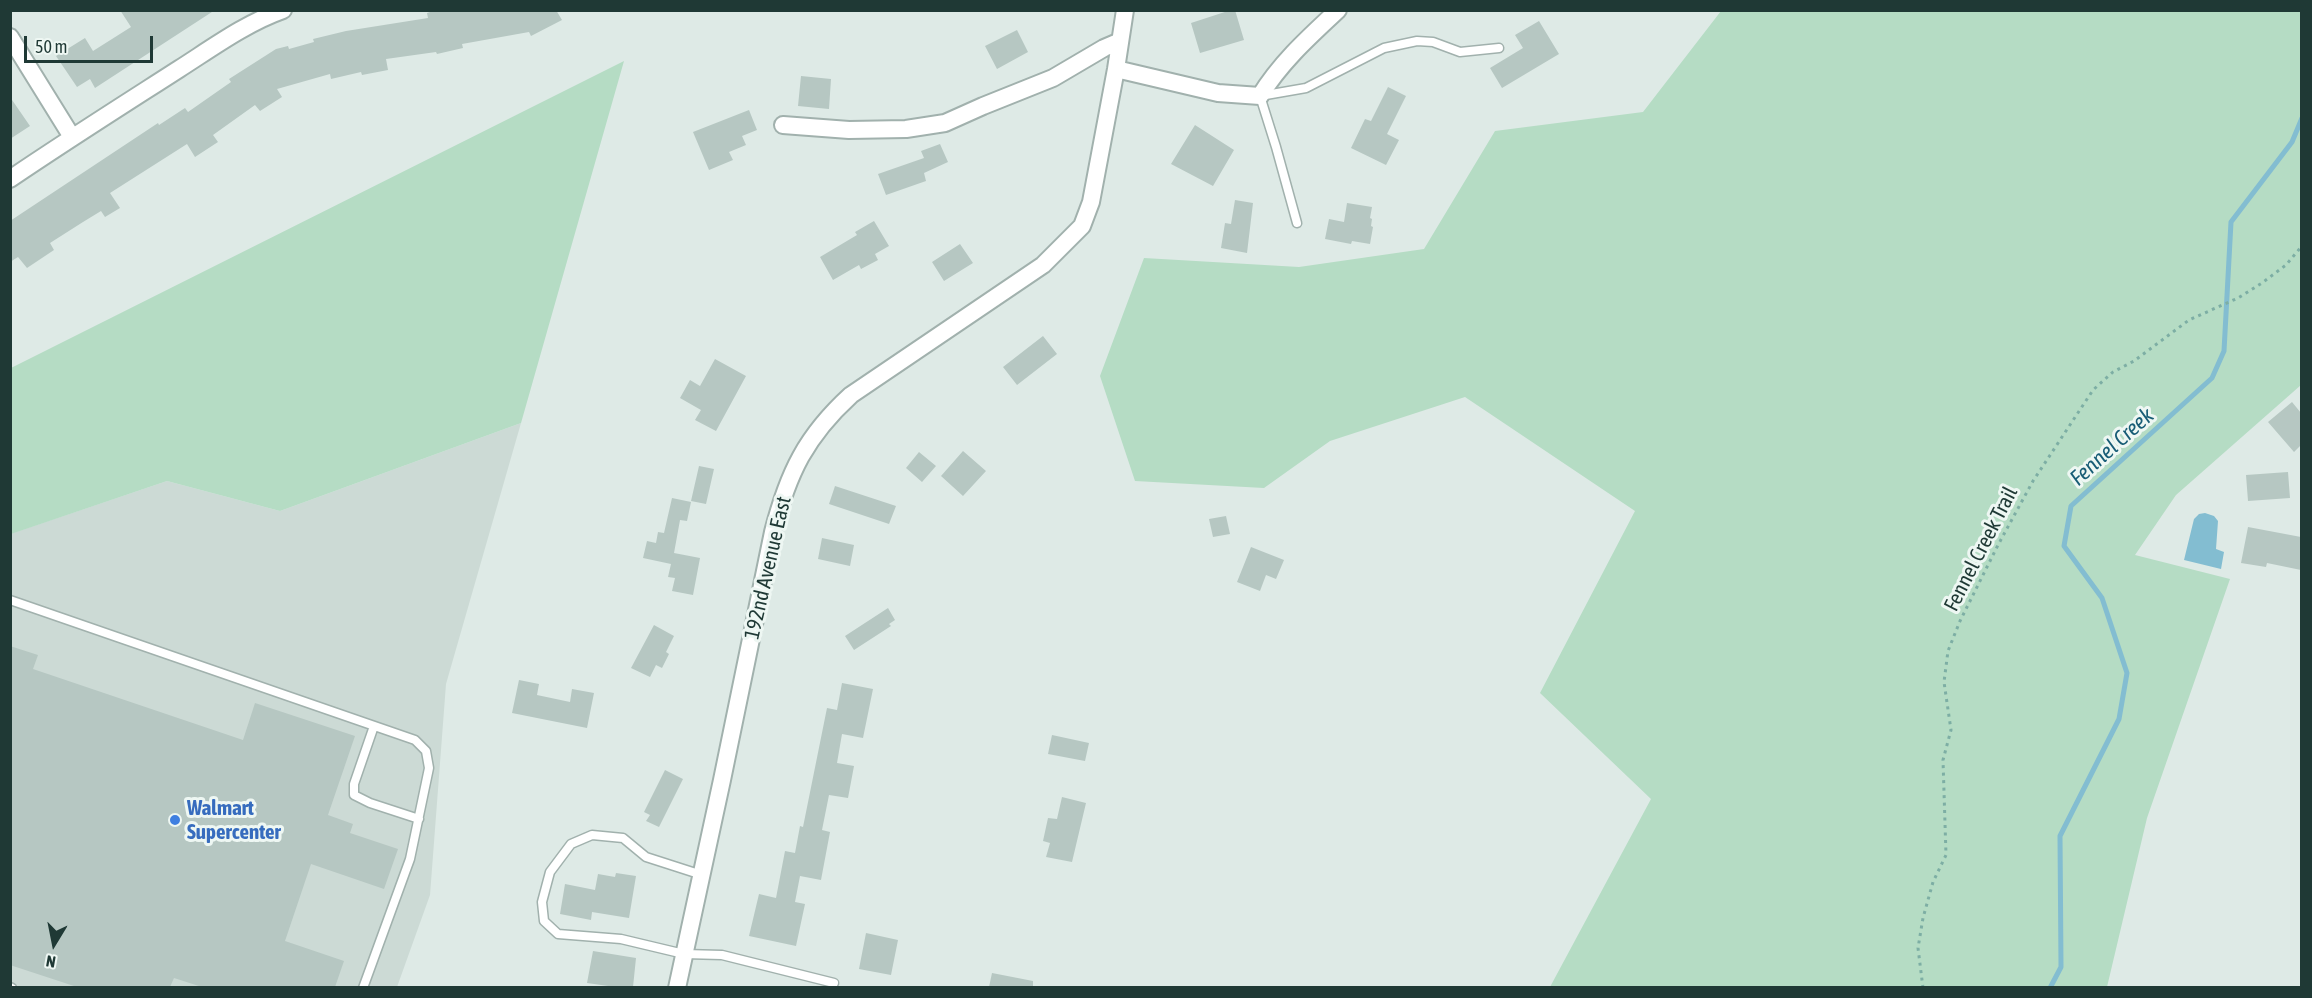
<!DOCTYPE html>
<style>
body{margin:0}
#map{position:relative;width:2312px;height:998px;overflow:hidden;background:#deeae6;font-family:"Asap Condensed",sans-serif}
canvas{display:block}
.frame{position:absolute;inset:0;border:12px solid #1f3935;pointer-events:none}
.north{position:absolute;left:24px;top:914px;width:60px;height:60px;-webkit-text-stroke:4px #eef7f3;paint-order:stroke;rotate:190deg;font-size:16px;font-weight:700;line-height:24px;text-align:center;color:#1f3935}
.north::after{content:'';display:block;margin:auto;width:21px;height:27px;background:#1f3935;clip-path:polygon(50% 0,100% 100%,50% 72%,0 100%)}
.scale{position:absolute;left:24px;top:36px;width:129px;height:27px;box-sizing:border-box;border:3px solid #1f3935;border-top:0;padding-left:8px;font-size:18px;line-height:21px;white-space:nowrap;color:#1f3935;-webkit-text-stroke:4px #eef7f3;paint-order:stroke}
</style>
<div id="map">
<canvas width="2312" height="998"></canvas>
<div class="frame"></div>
<div class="north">N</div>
<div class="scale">50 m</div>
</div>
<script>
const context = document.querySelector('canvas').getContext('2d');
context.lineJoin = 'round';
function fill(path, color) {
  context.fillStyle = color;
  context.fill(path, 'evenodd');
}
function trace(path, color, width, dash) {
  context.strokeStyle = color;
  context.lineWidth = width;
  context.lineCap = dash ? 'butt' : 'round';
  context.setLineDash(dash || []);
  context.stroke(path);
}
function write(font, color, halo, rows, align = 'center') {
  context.font = font + ' "Asap Condensed",sans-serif';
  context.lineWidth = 6;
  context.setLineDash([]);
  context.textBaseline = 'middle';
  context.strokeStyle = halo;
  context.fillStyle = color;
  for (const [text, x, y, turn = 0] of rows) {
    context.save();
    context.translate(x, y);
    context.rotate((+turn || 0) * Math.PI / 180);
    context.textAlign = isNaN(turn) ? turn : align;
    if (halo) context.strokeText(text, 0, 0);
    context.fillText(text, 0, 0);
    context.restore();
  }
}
fill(new Path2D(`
 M521,423L446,684L430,895L397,987H11L10,534L167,481L280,511Z`), '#ccdad5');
fill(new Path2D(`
 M1721,11H2301V385L2176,495L2135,555L2230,579L2147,818L2107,987H1550L1651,799L1540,693L1635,511L1465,397L1330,441L1264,488L1135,481L1100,376L1144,258L1299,267L1424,249L1495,131L1643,112Z
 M624,61L521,423L280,511L167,481L11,534V368Z`), '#b5dcc4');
fill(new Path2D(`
 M2205,513L2214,516L2218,521L2216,549L2224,552L2221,569L2184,560L2194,519L2199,514Z`), '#83bdd1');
trace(new Path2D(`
 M2050,988L2061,967L2060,836L2119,719L2127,673L2102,598L2064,546L2071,506L2212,378L2224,351L2231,222L2292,142L2302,118`), '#83bdd1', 5);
fill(new Path2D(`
 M120,10H215L95,88L90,79L77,87L56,56L85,38L93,51L131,27Z
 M436,10H556L562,20L531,36L529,32L462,44L463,48L437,54L436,52L386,59L388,70L362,75L361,72L331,79L330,74L277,89L282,97L260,111L255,105L213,135L218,142L195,157L187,144L110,193L120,208L105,217L101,211L83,222L50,243L54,250L27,268L18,257L10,262V221L158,123L159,125L185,108L188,112L231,82L229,79L276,49L288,46L289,49L314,42L313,39L346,31L428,18L427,13Z
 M1231,10H1235L1244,40L1200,53L1191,23Z
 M1539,21L1559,54L1502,88L1490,68L1523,48L1515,35Z
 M1017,30L1028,52L997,69L985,46Z
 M801,76L831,79L829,109L798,106Z
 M1388,87L1406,96L1387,134L1399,140L1386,165L1351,148L1365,119L1371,121Z
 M10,97L30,126L10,139Z
 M749,110L757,130L742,136L746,145L729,152L733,160L709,170L693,132Z
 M1195,125L1234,150L1213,186L1171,164Z
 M940,144L948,162L924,173L926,181L886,195L878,174L924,158L921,151Z
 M1235,200L1253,203L1247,253L1221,248L1225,223L1231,224Z
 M1347,203L1372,207L1370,218L1372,219L1371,226L1373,227L1370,244L1352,241L1351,244L1325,239L1329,219L1344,222Z
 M874,221L889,246L875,254L878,260L861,269L859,265L833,280L820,257L857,235L855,232Z
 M960,244L973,263L944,281L932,262Z
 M1043,336L1057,354L1017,385L1003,367Z
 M715,359L746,376L716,431L695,420L701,410L680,398L690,380L700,386Z
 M2292,402L2301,413V445L2294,452L2268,422Z
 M963,451L986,471L963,496L941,476Z
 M919,452L936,466L922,482L906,468Z
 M699,466L714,469L706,504L691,501Z
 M2288,472L2290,498L2248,501L2246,475Z
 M835,486L896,506L889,524L829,504Z
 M672,498L691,502L687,521L680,520L674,553L700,558L693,595L672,591L675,578L668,577L671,564L643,558L647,541L656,543L658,532L664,533Z
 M1226,516L1230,534L1213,537L1209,519Z
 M2248,527L2301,537V570L2267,563L2266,567L2241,563Z
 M822,538L854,545L850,566L818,559Z
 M1251,547L1284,560L1276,579L1266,575L1260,591L1237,582Z
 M888,608L895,620L889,624L891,626L854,650L845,636Z
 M654,625L674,636L666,652L669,654L662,668L656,665L650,677L631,668Z
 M10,646L38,655L33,669L243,740L255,703L355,736L328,815L353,824L350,833L398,849L384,889L311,864L285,941L344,961L335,987H202L174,978L170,987H77L10,965Z
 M519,680L539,684L537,695L570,702L572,689L594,693L587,728L512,713Z
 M842,683L873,689L863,738L842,734L837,763L854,766L848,798L829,795L822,830L830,832L821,880L800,876L795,902L805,904L796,946L749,936L759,894L776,898L785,851L795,853L800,826L803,827L827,708L837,710Z
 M1052,735L1089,743L1085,761L1048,754Z
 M665,770L683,779L659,827L646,821L650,815L644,812Z
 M1062,797L1086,803L1072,862L1046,857L1050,843L1043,841L1048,818L1057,819Z
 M616,873L636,876L629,918L592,912L591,920L560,914L565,884L595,890L598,874L615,877Z
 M866,933L898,940L891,975L859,969Z
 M593,951L636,958L633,987H615L587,983Z
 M992,973L1033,981V987H989Z`), '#b6c7c2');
const lane = new Path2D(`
 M1297,223L1276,147L1260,96L1306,88L1384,48L1417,41L1433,42L1460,52L1499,48
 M10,600L415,740L426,751L429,768L410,859L363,988
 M374,726L354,784V795L370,803L419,819
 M702,875L646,857L623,838L592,835L571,844L550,872L542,902L544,921L558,934L621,939L684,954L722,955L834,983
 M10,987L12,988`);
const street = new Path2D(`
 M10,37L72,137
 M1116,69L1218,93L1260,96C1281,62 1309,37 1338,10
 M783,125L849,130L906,129L945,123L983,106L1053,78L1104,48L1118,42
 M10,179C66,141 123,105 179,69C212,48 246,23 283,10
 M677,988L722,780L773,532C788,473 806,436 851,395L1043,265L1082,226L1091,202L1116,69L1125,10`);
trace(lane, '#a1b1ad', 11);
trace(street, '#a1b1ad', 20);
trace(new Path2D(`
 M1923,988L1918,948L1923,918L1933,882L1946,855L1943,760L1951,730L1944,682L1948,651L1960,621L1998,545L2033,481L2093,390L2113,372L2134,361L2189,320L2238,298L2262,283L2286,265L2302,246`), '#7daea4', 3, [3, 4.5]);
trace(lane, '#fff', 8);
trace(street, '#fff', 16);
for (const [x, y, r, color] of [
 [175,820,6,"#3f7fe0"]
]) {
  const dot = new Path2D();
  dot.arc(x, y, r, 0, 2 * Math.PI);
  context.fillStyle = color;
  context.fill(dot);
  trace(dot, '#eef7f3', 2);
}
write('21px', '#1f3935', '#eef7f3', [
 ["Fennel Creek Trail",1981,549,-63],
 ["192nd Avenue East",768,568,-77]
]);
write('bold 21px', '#366cbe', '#eef7f3', [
 ["Walmart",187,808],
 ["Supercenter",187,832]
], 'left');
write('italic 22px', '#185d76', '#eef7f3', [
 ["Fennel Creek",2112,447,-42]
]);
</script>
